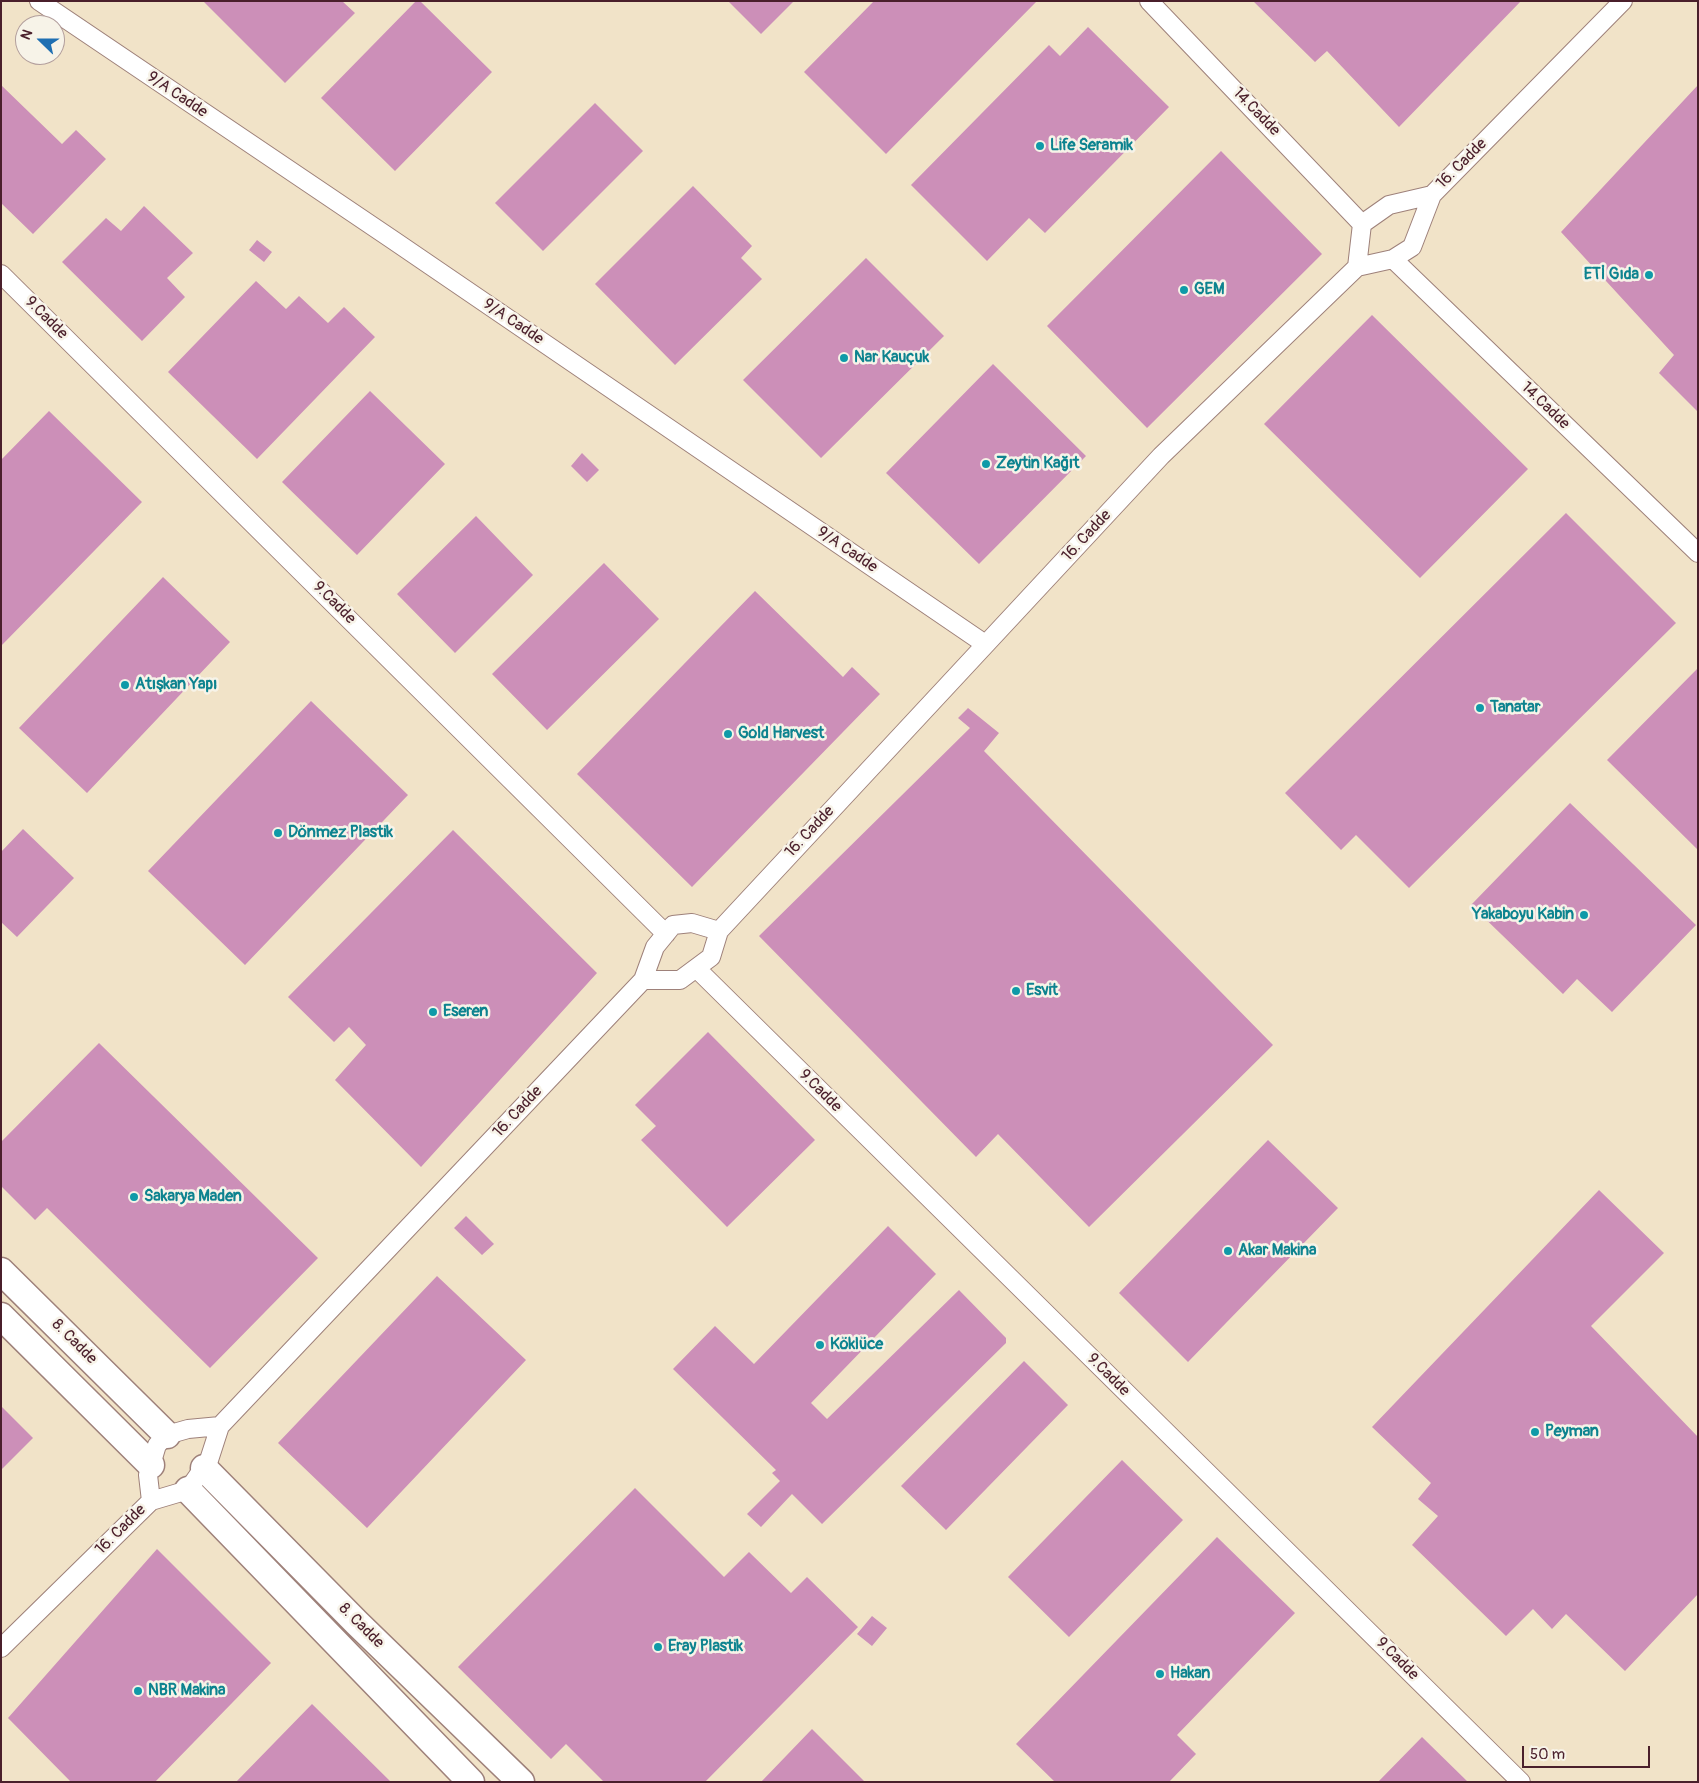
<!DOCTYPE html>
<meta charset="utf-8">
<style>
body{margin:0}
#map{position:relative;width:1699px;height:1783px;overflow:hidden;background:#f1e3c8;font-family:Pangolin,sans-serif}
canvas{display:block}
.frame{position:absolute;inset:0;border:2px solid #4a1f2b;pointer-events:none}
.north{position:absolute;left:15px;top:15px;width:50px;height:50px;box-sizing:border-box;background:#f7f3e8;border:1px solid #b29e9c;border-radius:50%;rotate:292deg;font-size:14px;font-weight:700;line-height:20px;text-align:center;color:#4a1f2b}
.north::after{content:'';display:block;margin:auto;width:18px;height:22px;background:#1f6fb2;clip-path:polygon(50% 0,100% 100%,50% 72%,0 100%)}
.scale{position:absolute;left:1522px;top:1746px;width:128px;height:22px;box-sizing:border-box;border:2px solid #4a1f2b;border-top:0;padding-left:6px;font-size:15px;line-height:18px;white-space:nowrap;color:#4a1f2b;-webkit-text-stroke:4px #f7f3e8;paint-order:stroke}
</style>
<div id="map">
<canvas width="1699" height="1783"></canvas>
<div class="frame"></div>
<div class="north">N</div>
<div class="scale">50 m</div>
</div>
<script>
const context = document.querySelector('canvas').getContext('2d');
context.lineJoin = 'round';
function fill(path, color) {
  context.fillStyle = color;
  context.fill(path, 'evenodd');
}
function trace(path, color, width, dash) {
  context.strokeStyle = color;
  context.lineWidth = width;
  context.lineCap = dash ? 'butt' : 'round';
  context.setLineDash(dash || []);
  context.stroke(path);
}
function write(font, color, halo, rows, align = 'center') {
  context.font = font + ' Pangolin,sans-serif';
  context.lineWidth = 5;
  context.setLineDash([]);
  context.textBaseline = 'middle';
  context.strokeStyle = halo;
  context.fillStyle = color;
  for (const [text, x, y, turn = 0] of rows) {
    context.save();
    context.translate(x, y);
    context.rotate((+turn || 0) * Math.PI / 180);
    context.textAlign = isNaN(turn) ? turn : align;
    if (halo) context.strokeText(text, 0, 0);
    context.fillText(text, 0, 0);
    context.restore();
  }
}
fill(new Path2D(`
 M203,1H342L355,13L285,83Z
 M416,1H420L492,72L395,171L321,98Z
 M728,1H794L761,34Z
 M874,1H1037L886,154L804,72Z
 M1253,1H1521L1399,127L1327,51L1315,62Z
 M1088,27L1169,107L1045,233L1029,218L987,261L911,185L1049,45L1060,56Z
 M1,85L62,144L76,130L106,159L33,234L1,203Z
 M1698,85V412L1659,373L1674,355L1561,232Z
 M595,103L643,151L543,251L495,203Z
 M1221,151L1322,254L1147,428L1047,326Z
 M693,186L752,246L741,258L762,279L675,365L595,284Z
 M144,206L193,253L167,278L185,297L142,341L62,262L106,218L121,231Z
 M257,240L272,252L264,262L249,250Z
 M866,258L944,336L821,458L743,380Z
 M256,281L286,309L299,296L328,323L344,307L375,337L257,459L168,372Z
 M1372,315L1528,469L1420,578L1264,424Z
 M993,364L1086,456L979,564L886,473Z
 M370,391L445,464L357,555L282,482Z
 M49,411L142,502L1,646V460Z
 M582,453L599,470L587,482L571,466Z
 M1566,513L1676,623L1409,888L1356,835L1341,850L1285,793Z
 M476,516L533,575L455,653L397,594Z
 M604,563L659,619L547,730L492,674Z
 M163,577L230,642L87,793L19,728Z
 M755,591L843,677L852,667L880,694L692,887L577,774Z
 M1698,668V850L1607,760Z
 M311,701L408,795L245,965L148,871Z
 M968,708L999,733L984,751L1273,1045L1089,1227L998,1134L976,1157L759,936L970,728L958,718Z
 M1570,803L1696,925L1612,1012L1577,979L1563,994L1471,905Z
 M23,829L74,878L17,937L1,922V852Z
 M453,830L597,973L421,1167L335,1080L366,1045L349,1027L334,1042L288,997Z
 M708,1032L815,1140L727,1227L641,1140L656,1126L635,1105Z
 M99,1043L318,1258L210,1368L47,1208L35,1220L1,1186V1142Z
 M1268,1140L1338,1208L1188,1362L1119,1293Z
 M1599,1190L1664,1253L1591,1326L1698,1437V1594L1625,1671L1566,1614L1552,1629L1533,1609L1506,1636L1412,1545L1438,1516L1418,1499L1431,1483L1372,1427Z
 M466,1216L494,1244L482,1255L454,1228Z
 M888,1226L936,1274L811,1403L827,1419L959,1290L1006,1338V1343L822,1524L792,1494L761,1527L747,1514L780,1481L772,1473L776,1470L673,1369L715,1326L754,1364Z
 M437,1276L526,1360L367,1528L278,1443Z
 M1024,1361L1068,1405L946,1530L901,1486Z
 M1,1406L33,1438L1,1470Z
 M1122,1460L1183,1520L1069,1637L1008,1577Z
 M635,1488L724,1577L749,1552L791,1593L807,1577L858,1627L705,1782H604L566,1744L551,1759L458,1667Z
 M1217,1537L1295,1613L1177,1735L1196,1754L1169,1782H1055L1016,1744Z
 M157,1549L271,1663L155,1782H71L8,1718Z
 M872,1616L887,1628L872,1646L857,1634Z
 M312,1704L391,1782H236Z
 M812,1729L865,1782H761Z
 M1422,1737L1468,1782H1378Z`), '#cc8fb8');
const street = new Path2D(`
 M39,1L393,240L985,644
 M1149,1L1362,224
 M1393,259L1698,553
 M1357,267L1362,224L1389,205L1432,195
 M1,274L666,934
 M696,968L1521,1782
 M643,980L655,947L673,925L692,923L719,931
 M151,1501L148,1475L157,1445L167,1435L188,1429L220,1426
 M1,1648L151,1501L188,1490L209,1460L220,1426L643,980H680L711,957L719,931L1161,456L1357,267L1393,259L1412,247L1432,195L1623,1`);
const secondary = new Path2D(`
 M1,1271L167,1435
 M1,1316L151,1465
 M204,1468L357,1623L521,1782
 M188,1490L471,1782`);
trace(street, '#9e817a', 20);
trace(secondary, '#9e817a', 29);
trace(street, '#fff', 18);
trace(secondary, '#fff', 26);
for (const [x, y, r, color] of [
 [1040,146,5,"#0f9aa8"],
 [1649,275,5,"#0f9aa8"],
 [1184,290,5,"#0f9aa8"],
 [844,358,5,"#0f9aa8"],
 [986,464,5,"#0f9aa8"],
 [125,685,5,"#0f9aa8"],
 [1480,708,5,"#0f9aa8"],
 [728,734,5,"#0f9aa8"],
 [278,833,5,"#0f9aa8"],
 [1584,915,5,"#0f9aa8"],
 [1016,991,5,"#0f9aa8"],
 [433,1012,5,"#0f9aa8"],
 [134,1197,5,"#0f9aa8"],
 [1228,1251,5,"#0f9aa8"],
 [820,1345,5,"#0f9aa8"],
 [1535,1432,5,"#0f9aa8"],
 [658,1647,5,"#0f9aa8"],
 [1160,1674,5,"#0f9aa8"],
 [138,1691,5,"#0f9aa8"]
]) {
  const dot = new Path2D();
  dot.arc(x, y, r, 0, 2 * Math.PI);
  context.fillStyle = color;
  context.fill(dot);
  trace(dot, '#f7f3e8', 2);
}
write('16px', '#4a1f2b', '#f7f3e8', [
 ["9/A Cadde",177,95,34],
 ["14.Cadde",1256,112,46],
 ["16. Cadde",1462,164,-45],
 ["9.Cadde",46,318,45],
 ["9/A Cadde",513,322,34],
 ["14.Cadde",1545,406,44],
 ["16. Cadde",1087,536,-47],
 ["9/A Cadde",847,550,34],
 ["9.Cadde",334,603,45],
 ["16. Cadde",810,832,-47],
 ["9.Cadde",820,1091,45],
 ["16. Cadde",518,1112,-47],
 ["8. Cadde",74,1342,45],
 ["9.Cadde",1108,1375,45],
 ["16. Cadde",121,1530,-45],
 ["8. Cadde",361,1626,45],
 ["9.Cadde",1397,1659,45]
]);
write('bold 16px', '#0d838f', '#f7f3e8', [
 ["Life Seramik",1050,146],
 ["ETİ Gıda",1639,275,"right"],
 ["GEM",1194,290],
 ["Nar Kauçuk",854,358],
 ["Zeytin Kağıt",996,464],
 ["Atışkan Yapı",135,685],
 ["Tanatar",1490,708],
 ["Gold Harvest",738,734],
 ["Dönmez Plastik",288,833],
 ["Yakaboyu Kabin",1574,915,"right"],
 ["Esvit",1026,991],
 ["Eseren",443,1012],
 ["Sakarya Maden",144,1197],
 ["Akar Makina",1238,1251],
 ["Köklüce",830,1345],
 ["Peyman",1545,1432],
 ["Eray Plastik",668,1647],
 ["Hakan",1170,1674],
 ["NBR Makina",148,1691]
], 'left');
</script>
